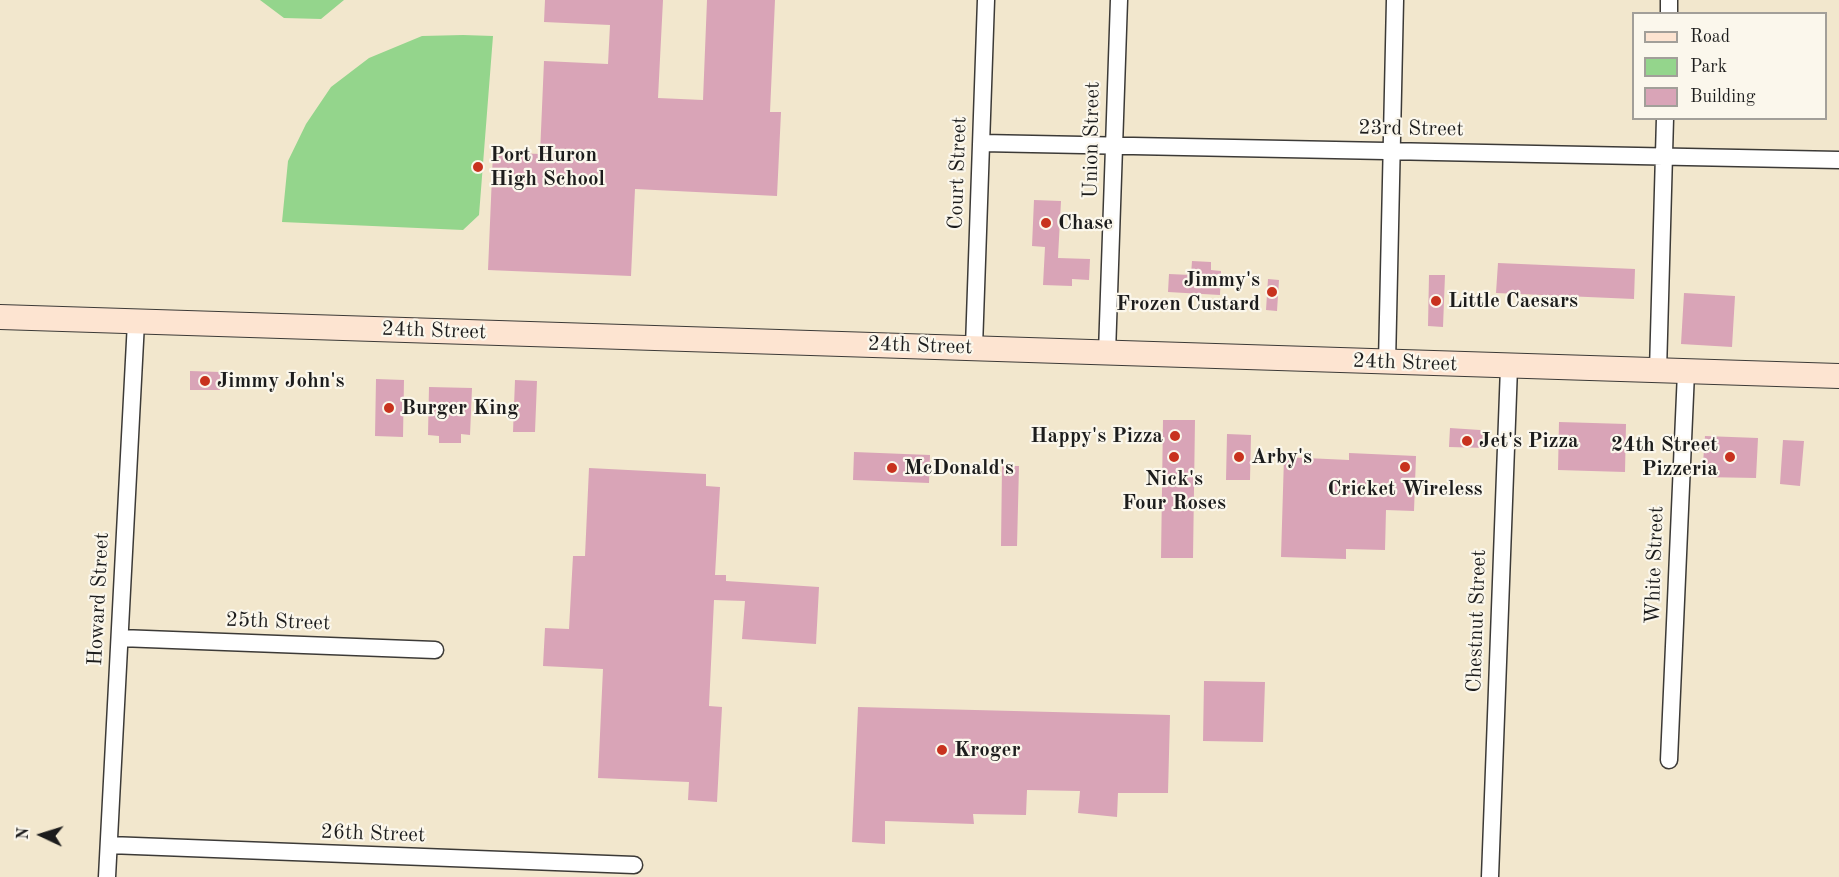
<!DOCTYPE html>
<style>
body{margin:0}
#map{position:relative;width:1839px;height:877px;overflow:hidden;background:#f2e7cd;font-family:"Old Standard TT",serif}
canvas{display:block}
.legend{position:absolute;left:1632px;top:12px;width:195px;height:108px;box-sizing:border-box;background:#fbf7ec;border:2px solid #a29f99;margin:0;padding:8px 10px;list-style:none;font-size:18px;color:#1c1c1c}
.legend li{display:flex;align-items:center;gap:12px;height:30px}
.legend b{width:30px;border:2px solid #a29f99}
.north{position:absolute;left:12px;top:805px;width:60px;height:60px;-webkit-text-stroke:4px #fbf7ec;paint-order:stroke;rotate:274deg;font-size:16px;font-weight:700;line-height:24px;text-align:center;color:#1c1c1c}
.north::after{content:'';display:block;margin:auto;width:21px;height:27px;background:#1c1c1c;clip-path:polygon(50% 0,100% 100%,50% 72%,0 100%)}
</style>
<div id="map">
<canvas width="1839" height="877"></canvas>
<ul class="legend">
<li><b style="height:8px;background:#fde4d1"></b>Road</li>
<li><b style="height:16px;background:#94d58c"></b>Park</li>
<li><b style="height:16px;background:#d9a4b7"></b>Building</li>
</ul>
<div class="north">N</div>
</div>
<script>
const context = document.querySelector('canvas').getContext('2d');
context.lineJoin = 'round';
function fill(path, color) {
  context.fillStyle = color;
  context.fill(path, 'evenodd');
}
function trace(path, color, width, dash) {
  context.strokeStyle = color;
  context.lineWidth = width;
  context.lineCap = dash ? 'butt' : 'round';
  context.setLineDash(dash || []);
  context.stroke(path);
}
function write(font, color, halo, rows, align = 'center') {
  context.font = font + ' "Old Standard TT",serif';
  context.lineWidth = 4.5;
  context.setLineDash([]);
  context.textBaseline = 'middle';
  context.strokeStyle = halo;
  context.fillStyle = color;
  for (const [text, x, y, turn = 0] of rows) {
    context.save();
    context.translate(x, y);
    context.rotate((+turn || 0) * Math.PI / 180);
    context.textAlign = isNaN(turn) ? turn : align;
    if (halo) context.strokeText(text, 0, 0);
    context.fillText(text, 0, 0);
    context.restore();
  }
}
fill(new Path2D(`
 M260,0H344L321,19L284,18Z
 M463,35L493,36L479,215L463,230L282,222L288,161L306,124L331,87L369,58L422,36Z`), '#94d58c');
fill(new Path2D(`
 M545,0H663L658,98L703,100L707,0H775L770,112H781L777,196L635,189L631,276L488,270L493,152L540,154L544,61L608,64L610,25L544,22Z
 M1034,200L1061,201L1058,258L1090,259L1089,280L1072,279V286L1043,285L1045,247L1032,246Z
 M1192,261L1211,262V270L1221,271L1220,295L1168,292L1169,274L1191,275Z
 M1498,263L1635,269L1634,299L1496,293Z
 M1429,275H1445L1443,327L1428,326Z
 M1268,279L1279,280L1277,311L1266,310Z
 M1684,293L1735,296L1732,347L1681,344Z
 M190,371L220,372V390H190Z
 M376,379L404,380L403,437L375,436Z
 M515,380L537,381L535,432H513Z
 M429,387L472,388L470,435L461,434V443H439V436L428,435Z
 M1163,420H1195L1193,558H1161Z
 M1559,422L1626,424L1625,472L1558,470Z
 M1450,428L1480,430L1486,435L1485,448L1449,447Z
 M1227,434L1251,435L1250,480H1226Z
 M1705,436L1758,438L1756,478L1702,477Z
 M1783,440L1804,441L1800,486L1780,484Z
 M854,452L930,455L929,483L853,480Z
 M1349,453L1416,456L1414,511L1386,510L1385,550L1346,549V559L1281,557L1284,457L1349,460Z
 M1002,466H1019L1017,546H1001Z
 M589,468L706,474V486L720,487L715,575H726V581L819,587L816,644L742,639L745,601L714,600L709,706L722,707L717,802L688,800L689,782L598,778L603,669L543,666L545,628L569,629L573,556H585Z
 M1204,681L1265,682L1263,742L1203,741Z
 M858,707L1170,715L1168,793H1118L1117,817L1078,813L1080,791L1027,790L1026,815L973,814L974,824L885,821V844L852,842Z`), '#d9a4b7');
const street = new Path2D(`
 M1669,14V0
 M982,143L1839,160
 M974,347L986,0
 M1107,353L1119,0
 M1387,363L1395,0
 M1658,371L1665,118
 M120,638L435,650
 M1669,760L1686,372
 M109,845L634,865
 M107,877L136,322
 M1490,877L1509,367`);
const secondary = new Path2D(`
 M0,317L1839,376`);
trace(street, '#3c3a37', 19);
trace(secondary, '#3c3a37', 26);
trace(street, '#fff', 16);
trace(secondary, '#fde4d1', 24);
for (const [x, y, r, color] of [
 [478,167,6,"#c8321e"],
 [1046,223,6,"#c8321e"],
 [1272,292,6,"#c8321e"],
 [1436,301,6,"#c8321e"],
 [205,381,6,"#c8321e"],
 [389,408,6,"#c8321e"],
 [1175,436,6,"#c8321e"],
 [1467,441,6,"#c8321e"],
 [1174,457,6,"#c8321e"],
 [1239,457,6,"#c8321e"],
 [1730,457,6,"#c8321e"],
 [1405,467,6,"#c8321e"],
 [892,468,6,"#c8321e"],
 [942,750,6,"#c8321e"]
]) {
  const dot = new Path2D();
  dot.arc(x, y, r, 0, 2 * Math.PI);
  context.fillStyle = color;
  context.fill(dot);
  trace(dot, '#fbf7ec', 2);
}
write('21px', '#1c1c1c', '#fbf7ec', [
 ["23rd Street",1411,129,1],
 ["Union Street",1092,140,-89],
 ["Court Street",958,173,-88],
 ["24th Street",434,331,2],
 ["24th Street",920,346,2],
 ["24th Street",1405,363,2],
 ["White Street",1655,565,-88],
 ["Howard Street",99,599,-87],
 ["Chestnut Street",1477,621,-88],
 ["25th Street",278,622,2],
 ["26th Street",373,834,2]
]);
write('bold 21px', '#1c1c1c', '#fbf7ec', [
 ["Port Huron",490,155],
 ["High School",490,179],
 ["Chase",1058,223],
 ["Jimmy's",1260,280,"right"],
 ["Frozen Custard",1260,304,"right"],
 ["Little Caesars",1448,301],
 ["Jimmy John's",217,381],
 ["Burger King",401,408],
 ["Happy's Pizza",1163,436,"right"],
 ["Jet's Pizza",1479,441],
 ["24th Street",1718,445,"right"],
 ["Pizzeria",1718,469,"right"],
 ["Arby's",1251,457],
 ["McDonald's",904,468],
 ["Nick's",1174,479,"center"],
 ["Four Roses",1174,503,"center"],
 ["Cricket Wireless",1405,489,"center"],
 ["Kroger",954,750]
], 'left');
</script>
